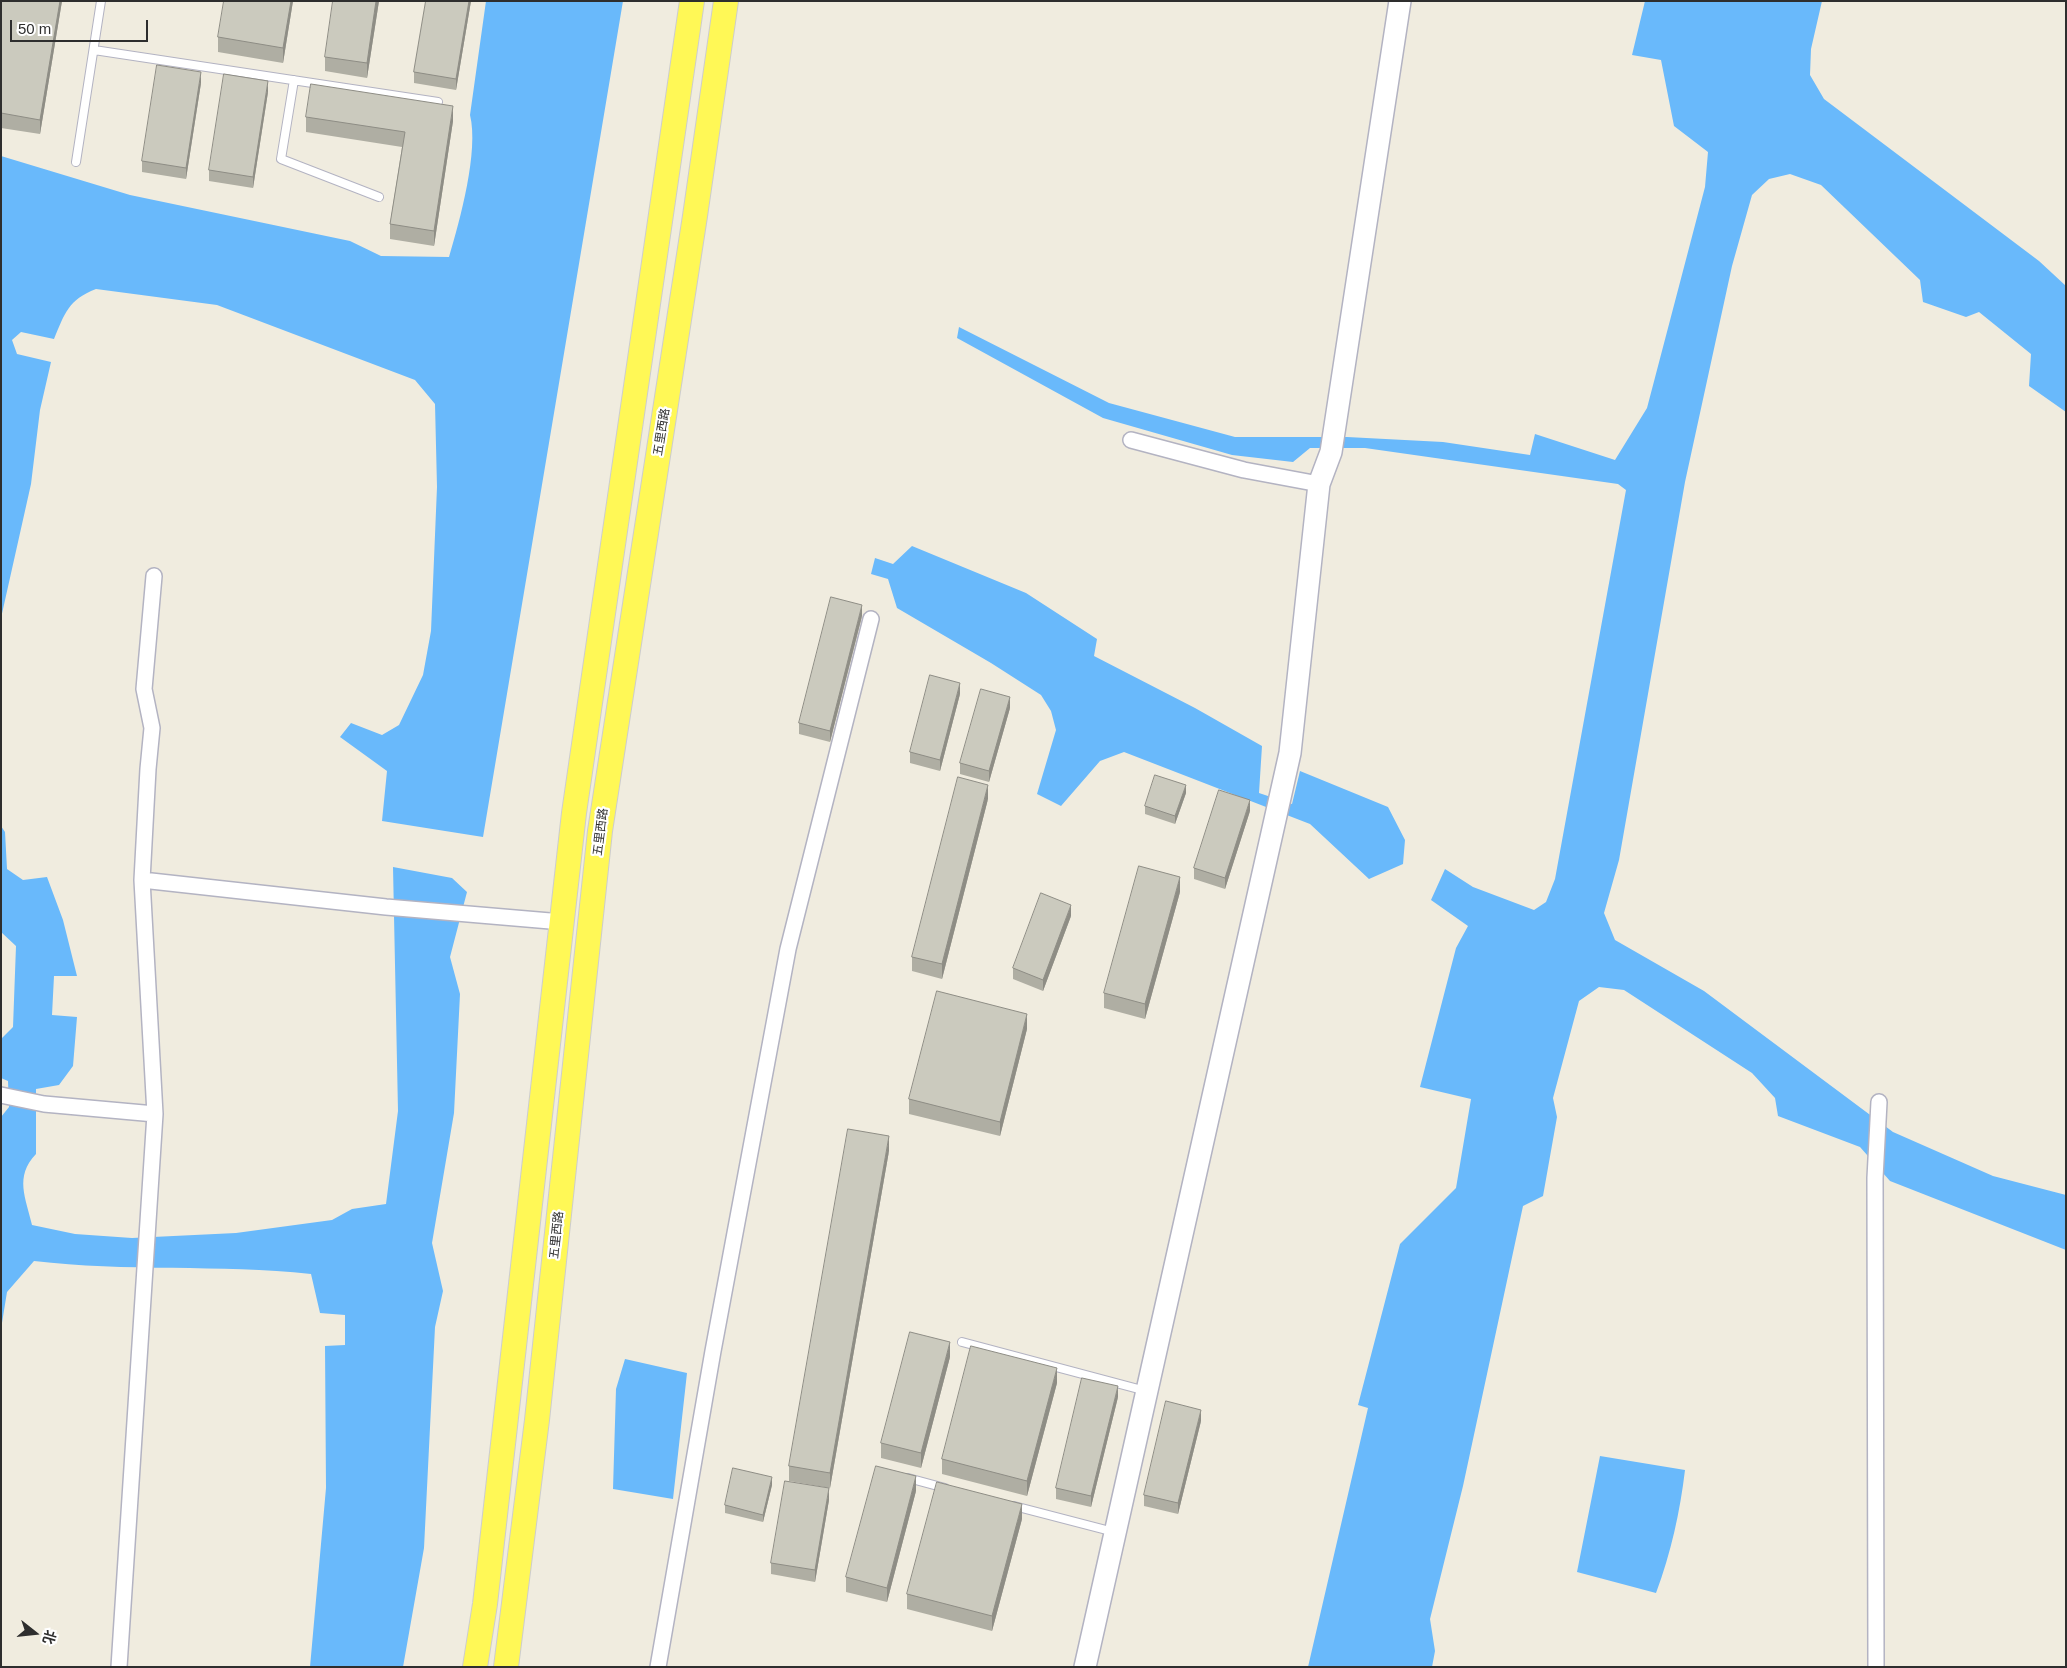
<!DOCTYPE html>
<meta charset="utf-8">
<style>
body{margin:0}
#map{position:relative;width:2067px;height:1668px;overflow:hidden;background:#f0ecdf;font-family:Helvetica,"Noto Sans SC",sans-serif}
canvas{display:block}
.frame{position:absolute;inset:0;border:2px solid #2e2e2e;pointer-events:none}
.north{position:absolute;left:10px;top:1608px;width:50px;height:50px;-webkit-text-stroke:4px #fff;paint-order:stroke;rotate:106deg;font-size:14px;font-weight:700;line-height:20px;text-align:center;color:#2e2e2e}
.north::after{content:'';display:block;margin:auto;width:18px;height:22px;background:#2e2e2e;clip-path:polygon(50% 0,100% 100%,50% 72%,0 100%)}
.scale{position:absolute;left:10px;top:20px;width:138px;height:22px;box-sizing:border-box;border:2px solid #2e2e2e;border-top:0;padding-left:6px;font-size:15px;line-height:18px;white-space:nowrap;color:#2e2e2e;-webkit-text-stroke:4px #fff;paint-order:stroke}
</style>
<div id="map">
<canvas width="2067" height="1668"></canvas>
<div class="frame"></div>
<div class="north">北</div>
<div class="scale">50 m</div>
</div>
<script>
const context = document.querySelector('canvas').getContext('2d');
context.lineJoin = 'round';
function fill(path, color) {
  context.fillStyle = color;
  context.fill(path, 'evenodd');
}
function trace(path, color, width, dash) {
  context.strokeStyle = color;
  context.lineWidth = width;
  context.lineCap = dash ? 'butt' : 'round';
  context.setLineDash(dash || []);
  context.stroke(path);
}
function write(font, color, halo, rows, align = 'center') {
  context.font = font + ' Helvetica,"Noto Sans SC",sans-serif';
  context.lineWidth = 4.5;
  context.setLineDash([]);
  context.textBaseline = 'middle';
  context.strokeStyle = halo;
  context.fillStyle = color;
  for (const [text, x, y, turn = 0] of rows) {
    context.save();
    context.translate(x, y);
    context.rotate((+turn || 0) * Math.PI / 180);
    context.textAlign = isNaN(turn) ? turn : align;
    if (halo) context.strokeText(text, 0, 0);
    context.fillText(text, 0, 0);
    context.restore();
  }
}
fill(new Path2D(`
 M486,1H623L483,837L382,821L387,771L340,737L351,723L382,735L399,725L423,675L431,631L437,487L435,404L415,380L217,305L96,289C68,300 65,313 54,339L21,332L12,340L17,354L51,362L40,410L31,484L1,618V156L130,195L350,241L381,256L449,257C460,220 479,151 470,115Z
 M1645,1H1822L1811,49L1810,75L1824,99L2039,261L2066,286V412L2029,386L2031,354L1979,312L1966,317L1923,302L1920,280L1821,185L1790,174L1769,179L1752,195L1732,266L1685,482L1619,860L1604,913L1615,940L1704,991L1893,1132L1993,1176L2066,1195V1250L1890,1181L1860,1147L1778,1116L1775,1098L1752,1073L1624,990L1599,987L1579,1001L1553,1098L1557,1117L1543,1196L1523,1206L1463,1486L1430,1619L1435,1651L1432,1667H1308L1368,1408L1358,1405L1400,1244L1456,1188L1471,1099L1420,1087L1456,948L1468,926L1431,900L1445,869L1473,887L1534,910L1546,902L1555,879L1626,490L1618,484L1365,448H1310L1293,462L1232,455L1103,418L957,338L959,327L1109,403L1235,437H1347L1443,442L1530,455L1535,434L1615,460L1647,408L1705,187L1708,152L1674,126L1661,60L1632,55Z
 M912,546L1026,593L1097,639L1094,656L1195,708L1262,746L1259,793L1292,804L1300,771L1388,807L1405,840L1403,864L1369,879L1310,824L1124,752L1100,761L1061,806L1037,794L1056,730L1051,711L1041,695L991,663L897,608L888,579L871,574L875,558L893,564Z
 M1,826L5,832L7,869L23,880L47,877L63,920L77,976H54L52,1015L77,1017L73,1066L59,1085L36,1089V1154C14,1177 26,1198 32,1225L75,1234L132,1238L236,1233L332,1220L352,1209L386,1204L398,1111L393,867L452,878L467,892L450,957L460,994L454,1113L432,1243L443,1291L435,1327L424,1548L403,1667H310L326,1488L325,1346L345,1345V1315L320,1313L311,1274C219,1264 126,1272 34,1261L7,1292L1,1329V1117L9,1107L8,1081L1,1078V1039L13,1027L16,946L1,932Z
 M625,1359L687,1373L673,1499L613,1489L616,1389Z
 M1600,1456L1685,1470C1680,1512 1671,1553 1656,1593L1577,1572Z`), '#69b9fb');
const lane = new Path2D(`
 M94,50L438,102
 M294,80L281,159L379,197
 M76,162L101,1
 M962,1342L1146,1391
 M908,1478L945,1488
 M1014,1506L1114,1532`);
const street = new Path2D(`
 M1131,440L1244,470L1319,484
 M142,880L386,907L562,922
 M1,1095L44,1104L155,1114
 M119,1667L155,1114L142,880L148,769L152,728L144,689L154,576
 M658,1667L713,1351L788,949L871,619
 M1876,1667L1875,1178L1879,1102`);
const secondary = new Path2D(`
 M1085,1667L1290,753L1319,484L1331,452L1400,1`);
const primary = new Path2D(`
 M475,1667L485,1604L574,813L692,1
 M506,1667L537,1420L600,831L695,216L726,1`);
trace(lane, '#b3b3c2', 10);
trace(street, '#b3b3c2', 18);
trace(secondary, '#b3b3c2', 24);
trace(primary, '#cdcdcd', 26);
trace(lane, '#fff', 8);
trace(street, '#fff', 15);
trace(secondary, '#fff', 21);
trace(primary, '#fff856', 24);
fill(new Path2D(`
 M1,1H62L40,134L1,128Z
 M293,1L283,63L218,52V37Z
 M379,1L367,78L325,71V57Z
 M426,1H471L456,90L414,83V72Z
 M201,83L186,179L142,172V161Z
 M268,92L253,188L209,181V170Z
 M306,117L453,121L434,246L390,239V224L402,147L306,132Z
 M862,616L830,742L799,734V723Z
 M960,694L940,771L910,763V752Z
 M1010,708L989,782L960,774V763Z
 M1186,793L1175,824L1145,814V806Z
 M988,799L942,979L912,971V957Z
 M1250,811L1225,889L1194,879V868Z
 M1180,892L1145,1019L1104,1008V993Z
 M1071,916L1043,991L1013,979V968Z
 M1027,1029L1000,1136L909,1114V1099Z
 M889,1151L830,1488L789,1481V1466Z
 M950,1357L921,1468L881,1458V1443Z
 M1057,1383L1027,1496L942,1474V1459Z
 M1118,1397L1091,1507L1056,1499V1488Z
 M1201,1421L1178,1514L1144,1506V1495Z
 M772,1485L763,1522L725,1513V1505Z
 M916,1491L887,1602L846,1592V1577Z
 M829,1500L815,1582L771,1574V1563Z
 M1022,1519L992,1631L907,1609V1594Z`), '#afaea3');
fill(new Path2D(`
 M60,1H62L40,134V120Z
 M291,1H293L283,63V48Z
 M376,1H379L367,78V63Z
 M469,1H471L456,90V79Z
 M201,72V83L186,179V168Z
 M268,81V92L253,188V177Z
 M453,106V121L434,246V231Z
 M862,605V616L830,742V731Z
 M960,683V694L940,771V760Z
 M1010,697V708L989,782V771Z
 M988,785V799L942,979V964Z
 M1186,785V793L1175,824V816Z
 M1250,800V811L1225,889V878Z
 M1180,877V892L1145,1019V1004Z
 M1071,905V916L1043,991V980Z
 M1027,1014V1029L1000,1136V1122Z
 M889,1136V1151L830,1488V1473Z
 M950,1342V1357L921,1468V1453Z
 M1057,1368V1383L1027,1496V1481Z
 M1118,1386V1397L1091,1507V1496Z
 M1201,1410V1421L1178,1514V1503Z
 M916,1476V1491L887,1602V1588Z
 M772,1477V1485L763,1522V1515Z
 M829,1488V1500L815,1582V1570Z
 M1022,1504V1519L992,1631V1616Z`), '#8e8d85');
const building = new Path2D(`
 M1,1H60L40,120L1,113Z
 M224,1H291L283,48L218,37Z
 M333,1H376L367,63L325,57Z
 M426,1H469L456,79L414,72Z
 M157,65L201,72L186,168L142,161Z
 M224,74L268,81L253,177L209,170Z
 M311,84L453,106L434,231L390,224L405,132L306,117Z
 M831,597L862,605L830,731L799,723Z
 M930,675L960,683L940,760L910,752Z
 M981,689L1010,697L989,771L960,763Z
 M1155,775L1186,785L1175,816L1145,806Z
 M958,777L988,785L942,964L912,957Z
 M1219,790L1250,800L1225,878L1194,868Z
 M1139,866L1180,877L1145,1004L1104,993Z
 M1041,893L1071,905L1043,980L1013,968Z
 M937,991L1027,1014L1000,1122L909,1099Z
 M848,1129L889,1136L830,1473L789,1466Z
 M910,1332L950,1342L921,1453L881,1443Z
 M971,1346L1057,1368L1027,1481L942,1459Z
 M1082,1378L1118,1386L1091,1496L1056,1488Z
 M1166,1401L1201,1410L1178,1503L1144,1495Z
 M876,1466L916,1476L887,1588L846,1577Z
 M733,1468L772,1477L763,1515L725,1505Z
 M785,1481L829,1488L815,1570L771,1563Z
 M937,1482L1022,1504L992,1616L907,1594Z`);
fill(building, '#cbcabe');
trace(building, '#8e8d85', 1);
write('12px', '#2e2e2e', '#fff', [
 ["五里西路",662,432,-81],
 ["五里西路",601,832,-83],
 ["五里西路",557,1235,-84]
]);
</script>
